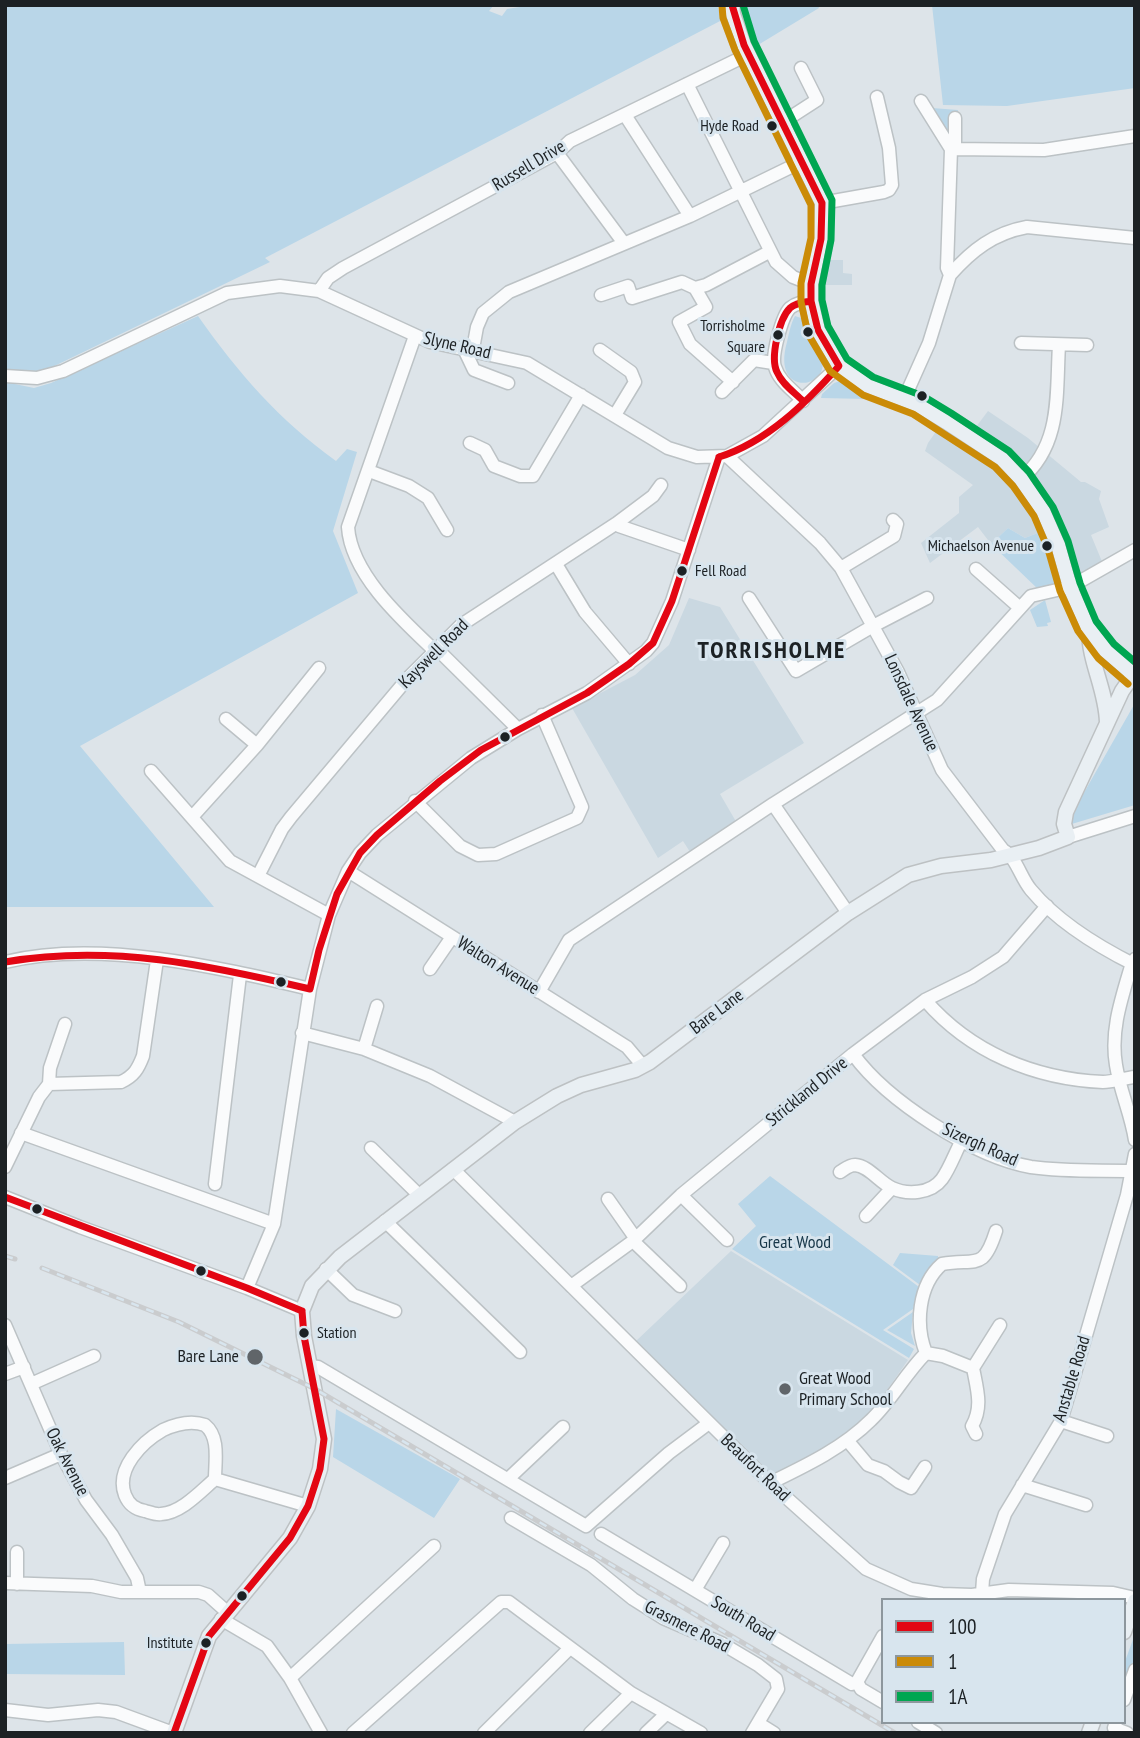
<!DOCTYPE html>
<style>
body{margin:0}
#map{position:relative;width:1140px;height:1738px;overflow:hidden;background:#dde4e9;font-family:"PT Sans Narrow",sans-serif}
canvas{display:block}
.frame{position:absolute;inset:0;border:7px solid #1c2124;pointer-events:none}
.legend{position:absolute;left:881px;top:1598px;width:245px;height:126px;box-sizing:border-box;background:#d8e5ee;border:2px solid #8d979d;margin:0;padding:9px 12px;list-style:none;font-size:21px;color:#1c2124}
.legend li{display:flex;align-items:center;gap:14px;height:35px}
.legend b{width:35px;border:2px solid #8d979d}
</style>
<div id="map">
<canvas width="1140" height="1738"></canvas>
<div class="frame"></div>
<ul class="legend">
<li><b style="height:9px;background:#e30613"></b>100</li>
<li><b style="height:9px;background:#cb8b07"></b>1</li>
<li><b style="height:9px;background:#00a651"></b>1A</li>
</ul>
</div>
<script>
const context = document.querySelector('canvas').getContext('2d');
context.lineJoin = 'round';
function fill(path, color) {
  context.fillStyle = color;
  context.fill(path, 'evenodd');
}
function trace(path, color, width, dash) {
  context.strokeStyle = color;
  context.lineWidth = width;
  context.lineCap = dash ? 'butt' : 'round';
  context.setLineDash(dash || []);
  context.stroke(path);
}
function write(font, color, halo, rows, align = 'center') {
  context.font = font + ' "PT Sans Narrow",sans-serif';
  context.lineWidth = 6;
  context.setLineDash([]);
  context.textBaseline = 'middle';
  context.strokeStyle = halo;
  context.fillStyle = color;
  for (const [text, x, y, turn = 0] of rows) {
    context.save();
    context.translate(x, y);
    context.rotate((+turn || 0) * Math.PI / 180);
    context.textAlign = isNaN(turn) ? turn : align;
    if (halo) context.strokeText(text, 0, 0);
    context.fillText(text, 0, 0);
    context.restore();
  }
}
fill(new Path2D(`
 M826,260H843V273L852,274V285H821Z
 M988,411L1028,438L1081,482H1085L1101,491L1099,499L1109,527L1091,535L1103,564L1077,576L1066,546L1052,516L1045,530L1025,538L1008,528L991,544L978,527L930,563L921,543L959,513V497L973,485L925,451L928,443L944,420L970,435Z
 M689,598L720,607L804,743L720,794L738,825L692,855L683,841L658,858L572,708L635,675L669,645Z
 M731,1251L908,1360L867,1419L826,1451L773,1482L636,1341Z`), '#cad8e1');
fill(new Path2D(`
 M5,5H494L489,11L502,16L507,9L532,5H717L722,20L265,258L270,262L44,371L34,374L5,371Z
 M762,5H818L819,8L753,48L742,7Z
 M932,5H1135V88L1007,106L943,105Z
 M932,108L958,110L953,142Z
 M198,316C239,374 278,419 336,461L347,449L357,452L333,531L358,593L80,746L214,907H5V382L34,388L51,383Z
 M795,316L804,319C809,332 819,346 822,359C830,389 771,398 787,342C789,333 791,323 795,316Z
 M840,381L868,397V399L821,398L822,394L834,383Z
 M1008,528L1025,538L1045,530L1064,579L1039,590L991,544Z
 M1045,600L1051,622L1047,623L1048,626L1037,627L1030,610Z
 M1135,703V805L1065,826Z
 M770,1176L919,1287L913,1309L883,1330L914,1349L909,1358L732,1249L756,1226L738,1204Z
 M900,1253L938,1256V1260L925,1275L920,1285L893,1265Z
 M913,1312L911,1333L915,1346L887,1330Z
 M336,1409L460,1479L434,1518L333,1457Z
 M1135,1634V1657L1124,1687V1664Z
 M124,1642L125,1675L5,1674V1644Z`), '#b9d6e8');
const minor = new Path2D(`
 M687,84L776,262L793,277L811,284
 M921,101L951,149
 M625,115L690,216
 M955,118V149
 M783,122L817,100L801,68
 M951,149L1044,150L1135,136
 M557,153L623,242
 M822,203L884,192L889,190L892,185L889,148L877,97
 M950,275C972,250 994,233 1027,227L1135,238
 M695,288L706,307L679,322L690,344L733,382
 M319,291L328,278L343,268L557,153L570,141L749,54
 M601,295L628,286L632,298L682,282L695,288L706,285L769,252
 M415,336L348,527C351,574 402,620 435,651
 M1021,343L1087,345
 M463,347L474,370L508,383
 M473,349L477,327L483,313L509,292L690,216L801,162
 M600,350L631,372L635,382L615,415
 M5,376L37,378L63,371L227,293L280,286L319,291L430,342L527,363L668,448L697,457L727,456L763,436L839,366
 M722,392L754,360L773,363
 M904,399L929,343L950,275L947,268L951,149
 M803,401C793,390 779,381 775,367C771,356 782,316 790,308C796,303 803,302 811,301
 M470,443L485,450L494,466L520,476H533L581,395
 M727,456L820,543L841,568L898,672L942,770L1003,850C1017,858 1020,877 1031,890C1057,921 1099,947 1135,965
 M369,471L409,486L428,498L447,530
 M1021,479C1062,445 1056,394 1059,345
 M617,523L619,526L689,550
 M556,564L585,612L629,664
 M841,568L894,536L897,524L893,520
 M976,569L1020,608
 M749,598L796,671L873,626L927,598
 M437,649L518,729
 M226,719L257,745
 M151,771L230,861L329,915
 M415,801L460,846L478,855L496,854L577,818L582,807L542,715
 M773,804L848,913
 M192,817L257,745L319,668
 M1068,837L1135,816
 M348,871L627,1047L643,1066
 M258,876L282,829L291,817L408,678L461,625L617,523L653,496L661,485
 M1135,959L1132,963C1122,997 1110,1030 1116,1065C1120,1091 1131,1114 1135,1140
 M5,962C99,939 217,967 310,989
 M430,969L452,937
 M539,992L569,940L773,804L937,700L1031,596L1070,587L1135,550
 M925,1000C970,1052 1034,1079 1103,1082C1113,1082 1124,1078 1135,1077
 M302,1033L364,1049L430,1076L515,1122
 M364,1049L377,1006
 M853,1054C887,1101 974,1157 1031,1167C1065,1172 1099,1170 1133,1171
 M49,1084L50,1068L65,1024
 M21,1133L274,1224
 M371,1148L419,1195
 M5,1167L39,1097L49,1084L121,1082C134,1076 138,1069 143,1056L157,960
 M453,1169L770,1483L866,1569L911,1589L942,1594L972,1595L1009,1590L1113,1593L1135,1598
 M840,1172C845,1169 849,1165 855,1165C869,1166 879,1182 892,1188C907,1195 931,1194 942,1179C950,1168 955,1153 962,1140
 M215,1184L240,975
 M681,1195L727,1240
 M5,1197L80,1227L247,1288L302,1311
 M608,1199L636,1239
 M866,1216L892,1188
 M385,1221L520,1352
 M633,1241L680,1286
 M326,1269L353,1295L395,1311
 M571,1286L633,1241L681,1195L853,1054L925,1000L972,977L1003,957L1047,906
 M247,1288L274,1224L310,989L329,915L348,871L360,853L377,835L471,758L518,729L587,693L646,651L653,643L672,601L719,457
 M5,1325L61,1454L86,1500L112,1535L137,1578L140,1592
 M926,1353C915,1325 918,1285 942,1264C976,1258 983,1272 996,1231
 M310,1366L318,1367L586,1526L669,1453L709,1423
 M5,1374L24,1367
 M31,1384L94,1356
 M1061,1421L1107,1436
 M976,1434L972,1426C983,1407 977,1389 973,1368L1000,1325
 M847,1440L868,1465L884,1471L899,1482L911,1488L925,1467
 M5,1478L61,1454
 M215,1479C215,1461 220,1437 205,1425C191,1420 176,1424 163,1430C142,1442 115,1469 125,1495C129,1505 135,1509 145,1511C149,1512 156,1515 161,1514C181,1513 200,1492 215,1479L308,1506
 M508,1479L563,1427
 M770,1483C805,1466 843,1448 871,1420C892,1400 905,1374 926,1353L943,1356L973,1368
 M1022,1485L1086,1505
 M511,1518L591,1565L633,1599L663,1618L721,1643L758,1665L776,1679L778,1689L752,1733
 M601,1534L852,1684L857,1682L861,1689L883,1702
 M5,1583L92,1586L121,1592H199L208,1595L227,1612
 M17,1584V1552
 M695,1590L723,1543
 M982,1593L983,1579L1005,1514L1061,1421L1127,1195L1135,1154
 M221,1619L267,1646L290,1678L321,1733
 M290,1678L434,1546
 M857,1682L883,1636
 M1124,1700L1135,1670
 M5,1710L48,1715L98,1710L116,1712L173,1733
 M918,1722L936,1733
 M1116,1722L1114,1728L1127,1733
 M758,1723L774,1733
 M353,1733L501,1602H509L631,1693L701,1733
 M484,1733L570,1648
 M590,1733L631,1693
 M646,1733L666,1714`);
const major = new Path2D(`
 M732,5L733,14L744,45L822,203L821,239L811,284V301L818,330L839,366L868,386L918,405L946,422L1002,459L1021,479L1043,511L1058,545L1070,587L1087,626L1106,651L1135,676
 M1089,630C1089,662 1106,689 1107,722
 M1124,1632L1135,1601
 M174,1733L209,1636L290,1538L308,1506L320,1469L324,1439L304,1336L302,1311L312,1286L340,1257L515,1122L557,1096L581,1085L635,1070L650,1062L848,913L908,875L941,866L991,860L1039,848L1068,837L1064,824L1066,812L1122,691L1133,675
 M1089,1733L1093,1722`);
trace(minor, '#bcc2c5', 15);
trace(major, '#bdc1c3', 17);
trace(minor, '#fafbfc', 12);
trace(major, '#e9eff3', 14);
const rail = new Path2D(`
 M5,1256L15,1259
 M42,1268L179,1322L315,1389L895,1733`);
trace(rail, '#caccce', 5);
trace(rail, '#d8e5ee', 2.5, [8]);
trace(new Path2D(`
 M803,401C794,392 782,384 777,372C770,358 779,319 790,308C795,303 804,302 811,301
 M719,457C767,442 806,403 839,366L818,330L811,301V284L821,239L822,203L744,45L732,5
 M5,962C111,944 208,965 310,989
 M310,989L319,950L337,894L360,853L377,835L440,781L481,750L587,693L629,664L653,643L672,601L719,457
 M5,1197L247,1288L302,1311
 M174,1733L209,1636L290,1538L308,1506L320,1469L324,1439L304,1336L302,1311`), '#e30613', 7);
trace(new Path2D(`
 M722,6L723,18L735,50L811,205V238L801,283V302L808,334L830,371L863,395L913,414L995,467L1013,486L1034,516L1048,549L1060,591L1078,631L1098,658L1128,684`), '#cb8b07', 7);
trace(new Path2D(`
 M743,5L754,41L832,200L831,240L822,285V300L828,326L847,359L873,377L923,396L951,413L1009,451L1029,472L1053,507L1068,541L1080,583L1096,621L1114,644L1135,662`), '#00a651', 7);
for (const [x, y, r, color] of [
 [772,126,6,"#1c2124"],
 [808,332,6,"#1c2124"],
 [778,335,6,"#1c2124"],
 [922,396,6,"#1c2124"],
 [1047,546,6,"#1c2124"],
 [682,571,6,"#1c2124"],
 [505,737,6,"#1c2124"],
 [281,982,6,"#1c2124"],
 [37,1209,6,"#1c2124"],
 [201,1271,6,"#1c2124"],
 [304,1333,6,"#1c2124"],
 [255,1357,9,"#606569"],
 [785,1389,7,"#606569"],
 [242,1596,6,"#1c2124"],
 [206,1643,6,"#1c2124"]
]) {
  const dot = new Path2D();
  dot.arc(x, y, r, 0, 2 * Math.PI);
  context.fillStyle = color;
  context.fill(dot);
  trace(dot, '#d8e5ee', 2.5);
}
write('16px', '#1c2124', '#d8e5ee', [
 ["Hyde Road",759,126],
 ["Torrisholme",765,326],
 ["Square",765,347],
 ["Michaelson Avenue",1034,546],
 ["Fell Road",695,571,"left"],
 ["Station",317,1333,"left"],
 ["Institute",193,1643]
], 'right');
write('18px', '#1c2124', '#d8e5ee', [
 ["Russell Drive",529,166,-31],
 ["Slyne Road",457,346,13],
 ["Kayswell Road",434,654,-45],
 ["Lonsdale Avenue",911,703,65],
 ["Walton Avenue",498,966,32],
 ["Bare Lane",717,1012,-37],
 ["Strickland Drive",807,1092,-39],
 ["Sizergh Road",980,1145,24],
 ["Anstable Road",1072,1379,-73],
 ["Oak Avenue",67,1462,63],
 ["Beaufort Road",755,1468,44],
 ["South Road",743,1619,31],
 ["Grasmere Road",687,1627,27]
]);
write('18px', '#173749', '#d8e5ee', [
 ["Great Wood",795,1243]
]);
write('18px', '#1c2124', '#d8e5ee', [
 ["Bare Lane",239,1357],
 ["Great Wood",799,1379,"left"],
 ["Primary School",799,1400,"left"]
], 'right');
context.letterSpacing = '2px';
write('bold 24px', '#1c2124', '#d8e5ee', [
 ["TORRISHOLME",772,651]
]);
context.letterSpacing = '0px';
</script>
